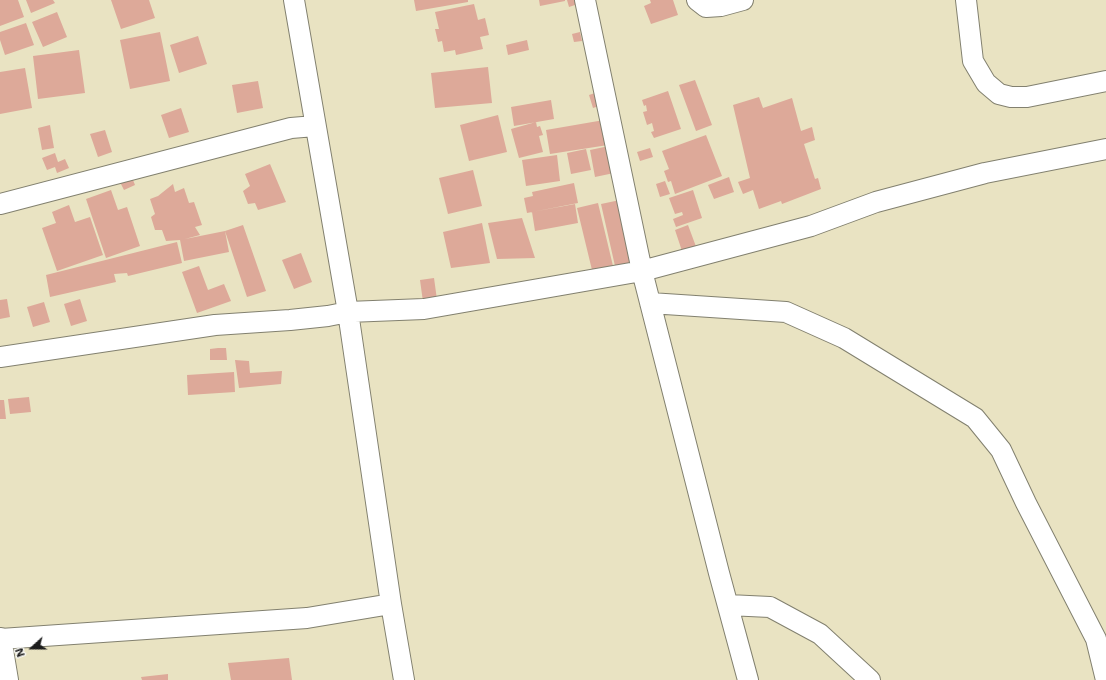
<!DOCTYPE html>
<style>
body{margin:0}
#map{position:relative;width:1106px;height:680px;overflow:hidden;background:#e9e3c2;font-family:"Shantell Sans",sans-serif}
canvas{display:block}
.north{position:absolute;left:12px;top:628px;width:40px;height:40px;-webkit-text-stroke:3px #f6f6f2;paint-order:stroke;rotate:249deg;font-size:11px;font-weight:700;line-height:16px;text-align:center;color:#1c1c1c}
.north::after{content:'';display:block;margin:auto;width:14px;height:18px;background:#1c1c1c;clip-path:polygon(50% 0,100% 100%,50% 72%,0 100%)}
</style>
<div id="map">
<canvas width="1106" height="680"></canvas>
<div class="north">N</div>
</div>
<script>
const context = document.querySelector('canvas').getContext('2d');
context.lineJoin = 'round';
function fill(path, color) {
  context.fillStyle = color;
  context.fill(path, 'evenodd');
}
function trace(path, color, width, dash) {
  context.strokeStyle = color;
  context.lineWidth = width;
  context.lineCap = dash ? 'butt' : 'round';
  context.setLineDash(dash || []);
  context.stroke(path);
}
fill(new Path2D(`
 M0,0H18L24,17L0,26Z
 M26,0H53L55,3L31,13Z
 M111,0H149L155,18L121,29Z
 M414,0H468V2L416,11Z
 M539,0H565V1L540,6Z
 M567,0H577L578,4L569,7Z
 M650,0H673L678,15L651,24L644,6L651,3Z
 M474,4L478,20L485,18L489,35L480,37L483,49L456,55L455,50L444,52L442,41L438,42L435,29H439L435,12Z
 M57,12L67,37L43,47L32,22Z
 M26,23L34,45L5,55L0,40V32Z
 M160,32L170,81L130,89L120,40Z
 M580,32L582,41L574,42L572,34Z
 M198,36L207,64L179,73L170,45Z
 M527,40L529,50L508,55L506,45Z
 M79,50L85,93L38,99L33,56Z
 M488,67L492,103L435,108L431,73Z
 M25,68L32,108L0,114V72Z
 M695,80L712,125L696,131L679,85Z
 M258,81L263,108L237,113L232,85Z
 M668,91L681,129L654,138L651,132L654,131L652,123L647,125L643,112L647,111L646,105L644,106L642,100Z
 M598,92L602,105L593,108L589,95Z
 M759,97L763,108L792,98L801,131L812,127L815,140L804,144L815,179L818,178L821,189L782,204L781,201L759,209L753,190L743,194L738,182L750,178L733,105Z
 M551,100L554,119L514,126L511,107Z
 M181,108L189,132L169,138L161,115Z
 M498,115L507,152L469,161L460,125Z
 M604,120L608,145L550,154L546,130Z
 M536,122L537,127L540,126L543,135L539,136L543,152L519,158L511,129Z
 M50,125L54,148L42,150L38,128Z
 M105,130L112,152L98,157L90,134Z
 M706,135L722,176L675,194L671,181L668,182L664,171L669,169L662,151Z
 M609,146L614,173L595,177L590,150Z
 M650,148L653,157L640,161L637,152Z
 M586,149L591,170L571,174L567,153Z
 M55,153L58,162L65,159L69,168L57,173L55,167L47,170L42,158Z
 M557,155L560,181L526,186L522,160Z
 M270,164L286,202L258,210L255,203L248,204L243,191L250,186L245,174Z
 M473,170L482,206L448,214L439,178Z
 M131,175L135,185L124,190L119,180Z
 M729,177L734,192L714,199L708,185Z
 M665,181L670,194L660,197L656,184Z
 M574,183L578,203L527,213L524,198L533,196L532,192Z
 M173,184L175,192L184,188L189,203L194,202L202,225L195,227L200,235L185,239L225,231L243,225L266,291L247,297L225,231L229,252L184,261L180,240L166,241L162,230H155L151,217L155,214L150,199L158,196Z
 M111,190L118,210L127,207L140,246L106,258L86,199Z
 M693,190L702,218L676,227L673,219L683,215L682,212L675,214L669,198Z
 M620,200L634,262L615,266L601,204Z
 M598,203L613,266L592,270L577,208Z
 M575,204L578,223L535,231L532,212Z
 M69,205L75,222L90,217L103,255L57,271L42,228L56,223L52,212Z
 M522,218L535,258L497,259L488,223Z
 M482,223L490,263L451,268L443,232Z
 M688,225L698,252L684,257L675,230Z
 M177,242L182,263L128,276L127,273L114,274L116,282L50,297L46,275Z
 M301,253L312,282L294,289L282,260Z
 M199,266L208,290L224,284L231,301L197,313L182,272Z
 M434,278L438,307L424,309L420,280Z
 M7,299L10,317L0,319V300Z
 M80,299L87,321L71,326L64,304Z
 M44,302L50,322L33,327L27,307Z
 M218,348H226L227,360H210V349Z
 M235,360L249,361L250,373L282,371L281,384L239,388Z
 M234,372L235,392L188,395L187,375Z
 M29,397L31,412L10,414L8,399Z
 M0,400H4L6,419H0Z
 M289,658L292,680H231L228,663Z
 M168,674V680H142L141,677Z`), '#dda999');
const minor = new Path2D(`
 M585,0L642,271L719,573L748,680
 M697,0L706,7L721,6L743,0
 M966,0L973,61L986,83L999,94L1011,97H1027L1106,81
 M0,204L291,128L315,126
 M650,303L786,312L844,338L975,418L1001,450L1026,503L1096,639L1106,680
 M0,357L215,325L290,320L328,316L348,312L424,309L642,271L811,226L876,202L985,173L1106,149
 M391,604L404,680
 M728,605L770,607L820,634L870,680
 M1,638L8,680
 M0,639L307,618L391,604L348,312L294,0`);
trace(minor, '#82806f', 22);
trace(minor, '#fff', 20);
</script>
